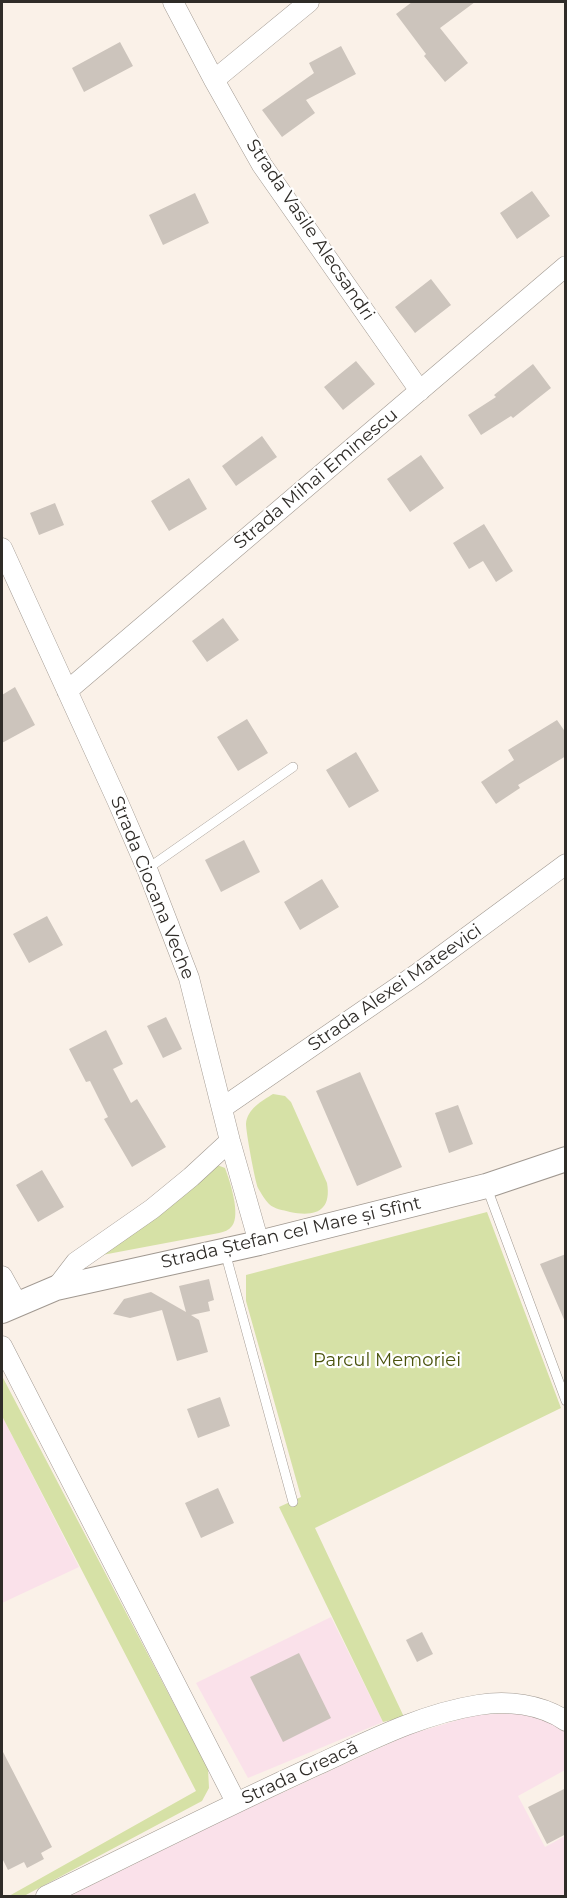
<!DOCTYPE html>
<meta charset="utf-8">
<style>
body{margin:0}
#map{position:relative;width:567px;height:1898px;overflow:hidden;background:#faf1e8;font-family:Montserrat,sans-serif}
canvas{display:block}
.frame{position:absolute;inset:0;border:3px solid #2f2c28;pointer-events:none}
</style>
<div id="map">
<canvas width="567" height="1898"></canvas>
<div class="frame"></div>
</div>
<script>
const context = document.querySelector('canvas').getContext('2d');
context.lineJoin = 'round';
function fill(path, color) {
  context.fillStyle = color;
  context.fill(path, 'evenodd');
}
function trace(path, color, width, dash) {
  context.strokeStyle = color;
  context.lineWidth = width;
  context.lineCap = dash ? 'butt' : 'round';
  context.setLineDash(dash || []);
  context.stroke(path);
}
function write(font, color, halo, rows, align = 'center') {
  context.font = font + ' Montserrat,sans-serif';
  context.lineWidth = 4.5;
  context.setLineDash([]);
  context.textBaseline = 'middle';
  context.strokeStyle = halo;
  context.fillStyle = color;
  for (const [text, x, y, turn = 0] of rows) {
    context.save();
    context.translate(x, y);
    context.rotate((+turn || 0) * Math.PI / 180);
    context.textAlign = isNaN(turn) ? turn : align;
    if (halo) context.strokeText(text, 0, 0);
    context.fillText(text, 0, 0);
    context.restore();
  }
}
fill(new Path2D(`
 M2,1416L79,1567L2,1603Z
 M331,1617L383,1722L248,1778L196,1683Z
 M518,1713L552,1722L565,1732V1770L518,1796L545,1847L565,1836V1896H70L232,1816L408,1735L475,1715Z`), '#fae1ea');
fill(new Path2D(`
 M273,1094L285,1096L291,1102L327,1183C332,1212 314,1217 290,1212C283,1210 274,1209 269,1204C265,1200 261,1193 258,1188C255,1181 246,1132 246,1124C247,1109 262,1101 273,1094Z
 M217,1165L225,1168C230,1181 241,1215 232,1226C229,1230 224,1232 219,1233L97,1256Z
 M487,1212L561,1408L315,1528L404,1717L383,1722L279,1507L301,1497L246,1301V1275Z
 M2,1376L208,1769L209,1788L202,1801L24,1896H9L196,1791L2,1416Z`), '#d6e1a6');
fill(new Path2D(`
 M412,2H475L440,28L468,63L445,82L424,56L426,54L396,14Z
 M120,42L133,66L84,92L72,68Z
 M341,46L356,74L306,100L315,113L282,137L262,110L314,73L309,63Z
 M532,191L550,216L517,239L500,213Z
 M195,193L209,223L163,245L149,215Z
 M431,279L451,305L415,333L395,307Z
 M356,361L375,384L343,410L324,387Z
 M533,364L551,388L513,418L511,416L481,435L468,415L496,397L494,395Z
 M262,436L277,457L236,486L222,466Z
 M421,455L444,488L410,512L387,479Z
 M189,478L207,509L169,531L151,501Z
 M55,503L64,525L39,535L30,513Z
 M484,524L513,571L496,582L483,561L469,569L453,543Z
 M223,618L239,640L207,662L192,641Z
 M15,687L35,725L2,743V695Z
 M247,719L268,753L238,771L217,737Z
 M557,720L566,733V756L518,785L520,788L496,804L481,782L514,760L508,750Z
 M356,752L379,791L349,808L326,770Z
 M244,840L260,872L221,892L205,860Z
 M322,879L339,907L300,930L284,902Z
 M47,916L63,945L29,963L13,934Z
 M166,1017L182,1049L163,1058L147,1026Z
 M106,1030L123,1064L113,1069L131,1103L137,1099L166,1147L132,1167L104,1119L108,1117L90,1081L86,1082L69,1049Z
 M360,1072L402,1167L357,1186L316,1091Z
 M458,1105L473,1144L449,1153L435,1113Z
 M42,1170L64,1207L38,1222L16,1185Z
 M566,1254V1324L540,1264Z
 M209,1279L214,1300L208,1302L210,1311L191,1315L199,1320L208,1352L177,1361L162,1310L130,1318L113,1314L124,1299L151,1292L186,1312L179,1286Z
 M220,1397L230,1426L198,1438L187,1409Z
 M218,1488L234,1523L201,1538L185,1503Z
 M422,1632L433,1654L417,1662L406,1640Z
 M299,1653L331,1718L283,1742L250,1677Z
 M2,1750L52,1847L41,1853L44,1859L27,1868L24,1862L8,1870L2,1858Z
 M566,1788V1834L547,1844L528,1807Z`), '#ccc4bc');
const service = new Path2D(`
 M147,869L293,767
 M487,1188L566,1401
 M225,1252L293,1502`);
const minor = new Path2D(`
 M173,2L214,80L262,165L420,391
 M214,80L309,2
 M2,548L117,800L147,869L189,978L230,1141L259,1243
 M67,691L566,266
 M222,1108L417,974L566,864
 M2,1276L17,1303
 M56,1288L76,1262L152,1209L191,1177L230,1141
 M2,1346L236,1802
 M46,1896C136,1852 225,1807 317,1765C369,1741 421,1714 478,1705C507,1700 541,1704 566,1721`);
const tertiary = new Path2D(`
 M2,1311L56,1288L259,1243L486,1186L566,1159`);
trace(service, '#a19991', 10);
trace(minor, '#a19991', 21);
trace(tertiary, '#a19991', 26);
trace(service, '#fff', 9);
trace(minor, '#fff', 20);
trace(tertiary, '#fff', 24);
write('18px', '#2f2c28', '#fff', [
 ["Strada Vasile Alecsandri",310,230,56],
 ["Strada Mihai Eminescu",316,479,-40],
 ["Strada Ciocana Veche",152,888,68],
 ["Strada Alexei Mateevici",395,988,-35],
 ["Strada Ștefan cel Mare și Sfînt",291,1233,-13],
 ["Strada Greacă",300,1773,-25]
]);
write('18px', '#4a530d', '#fff', [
 ["Parcul Memoriei",387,1361]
]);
</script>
